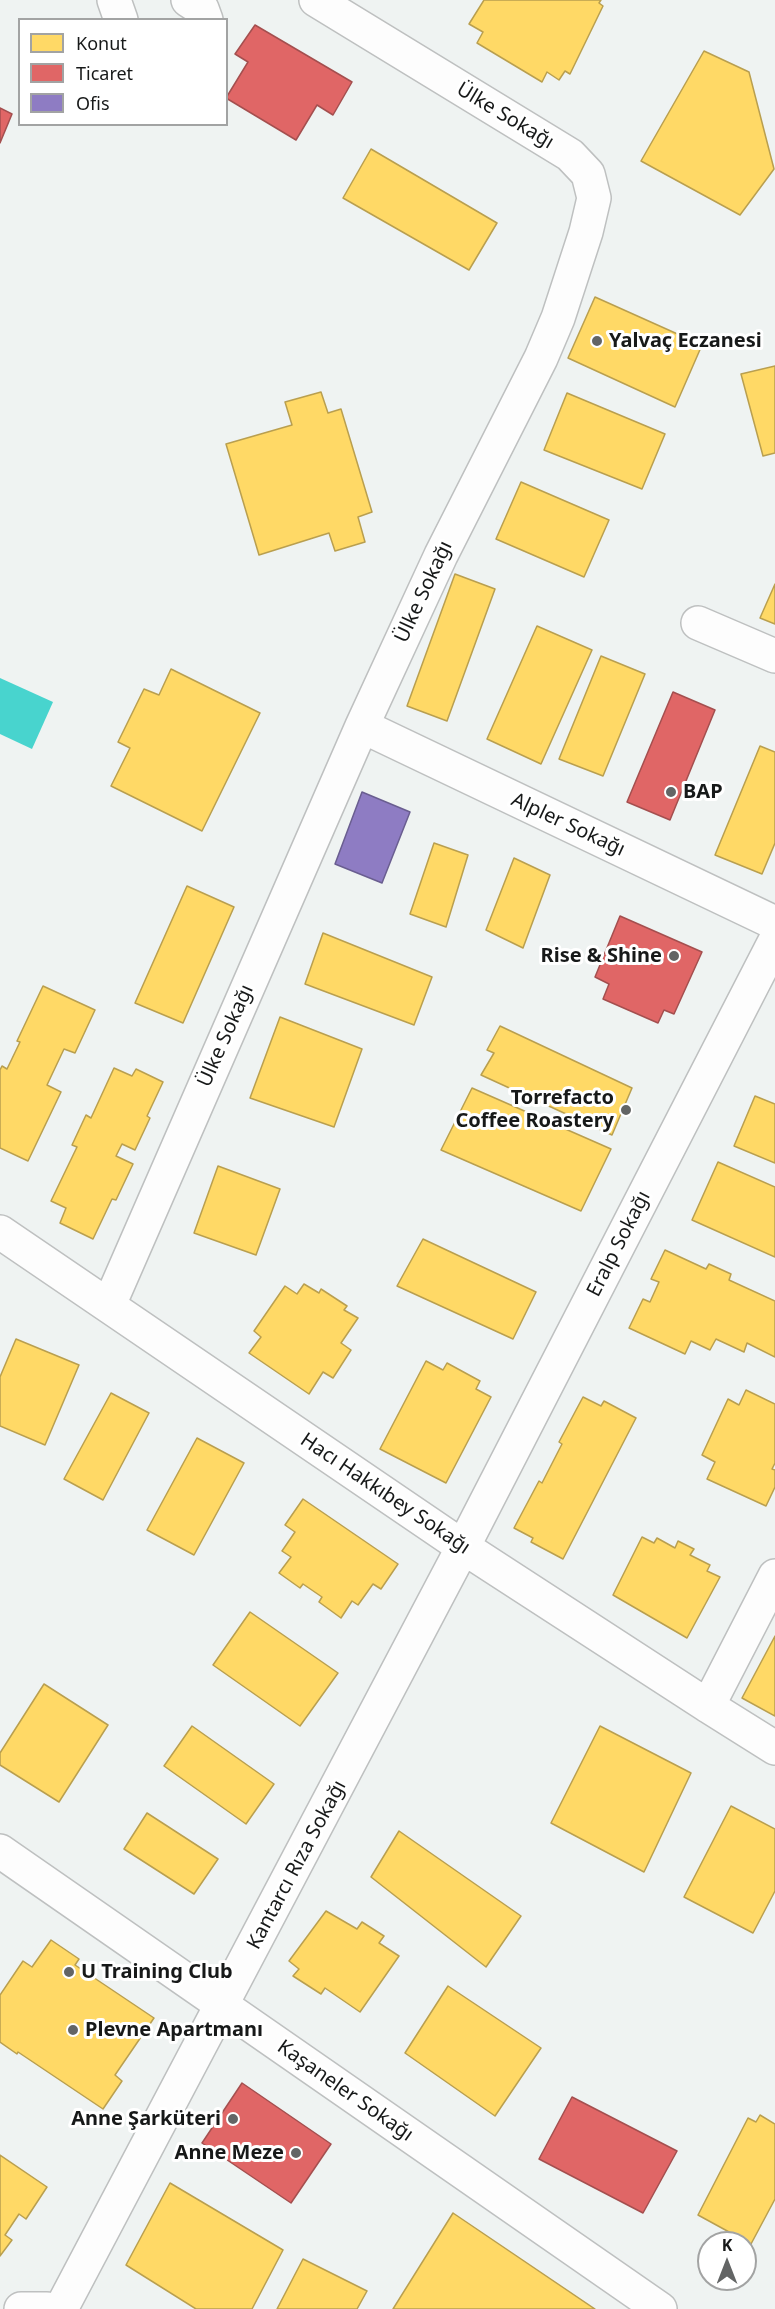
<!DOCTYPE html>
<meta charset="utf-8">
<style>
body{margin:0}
#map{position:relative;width:775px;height:2309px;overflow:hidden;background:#eff3f2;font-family:"Noto Sans",sans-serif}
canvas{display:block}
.legend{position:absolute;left:18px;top:18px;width:210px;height:108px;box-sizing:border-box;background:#fff;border:2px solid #a2a3a3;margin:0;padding:8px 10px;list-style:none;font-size:18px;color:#171919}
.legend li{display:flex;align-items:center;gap:12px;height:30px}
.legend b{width:30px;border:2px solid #a2a3a3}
.north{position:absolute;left:697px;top:2231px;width:60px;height:60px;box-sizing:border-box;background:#fff;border:2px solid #a2a3a3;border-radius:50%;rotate:0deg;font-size:16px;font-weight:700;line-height:24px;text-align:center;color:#171919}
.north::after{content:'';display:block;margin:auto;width:21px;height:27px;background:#636565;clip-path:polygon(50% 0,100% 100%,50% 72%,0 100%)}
</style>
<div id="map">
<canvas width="775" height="2309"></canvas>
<ul class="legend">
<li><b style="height:16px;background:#ffd966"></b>Konut</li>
<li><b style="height:16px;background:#e06666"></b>Ticaret</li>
<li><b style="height:16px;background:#8e7cc3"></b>Ofis</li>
</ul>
<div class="north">K</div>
</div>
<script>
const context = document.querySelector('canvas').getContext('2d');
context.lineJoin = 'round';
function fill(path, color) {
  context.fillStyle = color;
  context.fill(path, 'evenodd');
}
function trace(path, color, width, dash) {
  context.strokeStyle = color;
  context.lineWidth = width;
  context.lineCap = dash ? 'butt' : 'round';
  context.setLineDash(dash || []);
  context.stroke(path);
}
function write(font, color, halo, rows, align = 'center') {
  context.font = font + ' "Noto Sans",sans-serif';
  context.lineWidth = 6;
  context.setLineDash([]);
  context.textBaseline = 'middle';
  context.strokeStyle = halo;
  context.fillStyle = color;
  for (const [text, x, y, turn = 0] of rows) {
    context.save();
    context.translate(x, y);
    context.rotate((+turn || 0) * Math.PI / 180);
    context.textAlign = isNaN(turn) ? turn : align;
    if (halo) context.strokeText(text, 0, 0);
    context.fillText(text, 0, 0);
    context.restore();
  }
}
fill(new Path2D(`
 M0,678L53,702L32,749L0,734Z`), '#48d4ce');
const homes = new Path2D(`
 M484,0H601L599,3L603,6L570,74L565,71L559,80L547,72L542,82L477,43L483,32L469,24Z
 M704,51L749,72L774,169L740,215L641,161Z
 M371,149L497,223L469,270L343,198Z
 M595,297L702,345L675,407L568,358Z
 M775,366V453L763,456L741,374Z
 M321,392L328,413L341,409L372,512L358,517L365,542L335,551L329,533L259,555L226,444L292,425L285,402Z
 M567,393L665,434L642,489L544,450Z
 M521,482L609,520L584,577L496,539Z
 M455,574L495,589L447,721L407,706Z
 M775,584V624L760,618Z
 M537,626L592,650L541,764L487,739Z
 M601,656L645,674L603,776L559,759Z
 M171,669L260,713L202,831L111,786L130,748L118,742L144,689L159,695Z
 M760,746L775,752V843L762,874L715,855Z
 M434,843L468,855L446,927L410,914Z
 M514,858L550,875L523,948L486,930Z
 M187,886L234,907L183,1023L135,1003Z
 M323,933L432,977L414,1025L305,984Z
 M43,986L95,1010L75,1053L64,1049L47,1085L61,1092L28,1161L0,1148V1070L2,1066L7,1069L20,1042L17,1041Z
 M280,1017L362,1049L334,1127L250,1098Z
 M500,1026L632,1088L612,1135L481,1075L494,1053L487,1050Z
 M114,1068L132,1076L136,1069L163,1082L147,1116L150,1118L135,1150L122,1144L116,1156L133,1164L116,1200L112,1199L93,1239L60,1223L66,1208L51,1201L77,1147L72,1145L86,1115L91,1118Z
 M472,1088L611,1149L581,1211L441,1150Z
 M755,1096L775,1104V1163L734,1146Z
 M718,1162L775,1187V1257L692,1220Z
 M218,1166L280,1189L256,1255L194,1233Z
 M423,1239L536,1292L513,1339L397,1286Z
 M665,1250L706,1269L709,1264L731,1274L729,1280L775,1301V1357L747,1343L744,1352L716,1339L710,1350L691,1341L685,1354L629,1328L643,1299L650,1302L659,1282L651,1279Z
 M304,1284L319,1293L321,1289L347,1306L344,1310L358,1318L341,1343L351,1350L333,1378L323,1372L309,1394L249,1353L261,1337L254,1331L285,1286L297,1294Z
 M16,1339L79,1365L45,1445L0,1426V1377Z
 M426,1361L443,1370L447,1363L480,1381L476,1389L491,1397L446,1483L380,1449Z
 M746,1390L775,1404V1463L772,1469L775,1470V1487L766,1506L707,1479L715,1462L702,1455L728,1399L739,1405Z
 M111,1393L149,1413L103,1500L64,1479Z
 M583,1397L601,1406L604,1401L636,1418L563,1559L531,1542L533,1538L514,1528L539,1481L542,1483L562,1444L559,1442Z
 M197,1438L244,1463L194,1555L147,1530Z
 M303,1499L398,1564L381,1589L373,1584L358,1605L352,1601L341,1618L319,1602L322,1597L303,1584L300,1588L279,1573L291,1557L282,1551L295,1532L285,1525Z
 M642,1537L654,1543L657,1538L675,1548L678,1541L694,1549L690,1555L710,1565L707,1571L720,1577L687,1638L613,1595Z
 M250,1612L338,1673L300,1726L213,1665Z
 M775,1636V1716L742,1698Z
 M44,1684L108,1725L59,1802L0,1765V1753Z
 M192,1726L274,1784L246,1824L164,1766Z
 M600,1726L691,1773L644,1872L551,1823Z
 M731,1806L775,1829V1891L753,1933L684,1897Z
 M147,1813L218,1859L194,1894L124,1849Z
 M399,1831L521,1916L486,1967L371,1877Z
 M326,1911L357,1929L362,1922L384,1936L379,1943L399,1956L360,2012L325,1988L321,1994L293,1976L299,1969L289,1961Z
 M51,1940L79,1959L75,1965L154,2018L115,2075L122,2081L103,2109L18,2052L17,2054L0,2042V1995L23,1961L32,1967Z
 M448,1986L541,2048L495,2116L405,2053Z
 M760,2115L775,2124V2199L751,2244L698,2215L748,2118L756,2122Z
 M0,2155L47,2187L26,2219L19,2214L5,2235L12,2240L0,2256Z
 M170,2183L283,2250L252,2309H196L126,2265Z
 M453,2213L595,2309H393Z
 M303,2259L367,2291L357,2309H277Z`);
fill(homes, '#ffd966');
trace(homes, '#b99f4f', 1.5);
const shops = new Path2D(`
 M255,25L352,82L333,115L317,105L296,140L226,98L248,62L235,54Z
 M0,108L12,114L0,143Z
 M673,692L715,710L670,820L627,802Z
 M620,916L702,952L674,1014L664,1010L658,1023L603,999L609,984L595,977Z
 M242,2083L331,2144L291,2203L202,2143Z
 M572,2097L677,2151L643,2213L539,2159Z`);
fill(shops, '#e06666');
trace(shops, '#a44f4f', 1.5);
const offices = new Path2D(`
 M362,792L410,812L382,883L335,864Z`);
fill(offices, '#8e7cc3');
trace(offices, '#6a5e90', 1.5);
const minor = new Path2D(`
 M114,0L121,20
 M188,0L202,9L206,20
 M698,623L775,656
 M362,726L775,923
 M0,1232L463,1547L708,1706L775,1748
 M109,1305L362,726L441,555L541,358L558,318L586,232L594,198L588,174L570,155L316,0
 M708,1706L775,1576
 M0,1851L660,2309
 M21,2309H47
 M61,2309L463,1547L775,941`);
trace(minor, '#bec0c0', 36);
trace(minor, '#fdfdfd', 33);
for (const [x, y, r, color] of [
 [597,341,6,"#636565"],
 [671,792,6,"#636565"],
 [674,956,6,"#636565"],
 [626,1110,6,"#636565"],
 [69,1972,6,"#636565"],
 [73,2030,6,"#636565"],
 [233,2119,6,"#636565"],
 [296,2153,6,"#636565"]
]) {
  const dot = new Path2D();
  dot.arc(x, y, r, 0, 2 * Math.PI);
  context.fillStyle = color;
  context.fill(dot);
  trace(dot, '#fff', 2);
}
write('20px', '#171919', '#fff', [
 ["Ülke Sokağı",505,116,31],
 ["Ülke Sokağı",424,592,-65],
 ["Alpler Sokağı",568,825,25],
 ["Ülke Sokağı",226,1036,-66],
 ["Eralp Sokağı",619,1244,-63],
 ["Hacı Hakkıbey Sokağı",385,1494,34],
 ["Kantarcı Rıza Sokağı",297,1865,-62],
 ["Kaşaneler Sokağı",345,2091,35]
]);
write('bold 20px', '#171919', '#fff', [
 ["Yalvaç Eczanesi",609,341],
 ["BAP",683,792],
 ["Rise & Shine",662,956,"right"],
 ["Torrefacto",614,1098,"right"],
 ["Coffee Roastery",614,1121,"right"],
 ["U Training Club",81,1972],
 ["Plevne Apartmanı",85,2030],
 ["Anne Şarküteri",221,2119,"right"],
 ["Anne Meze",284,2153,"right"]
], 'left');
</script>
